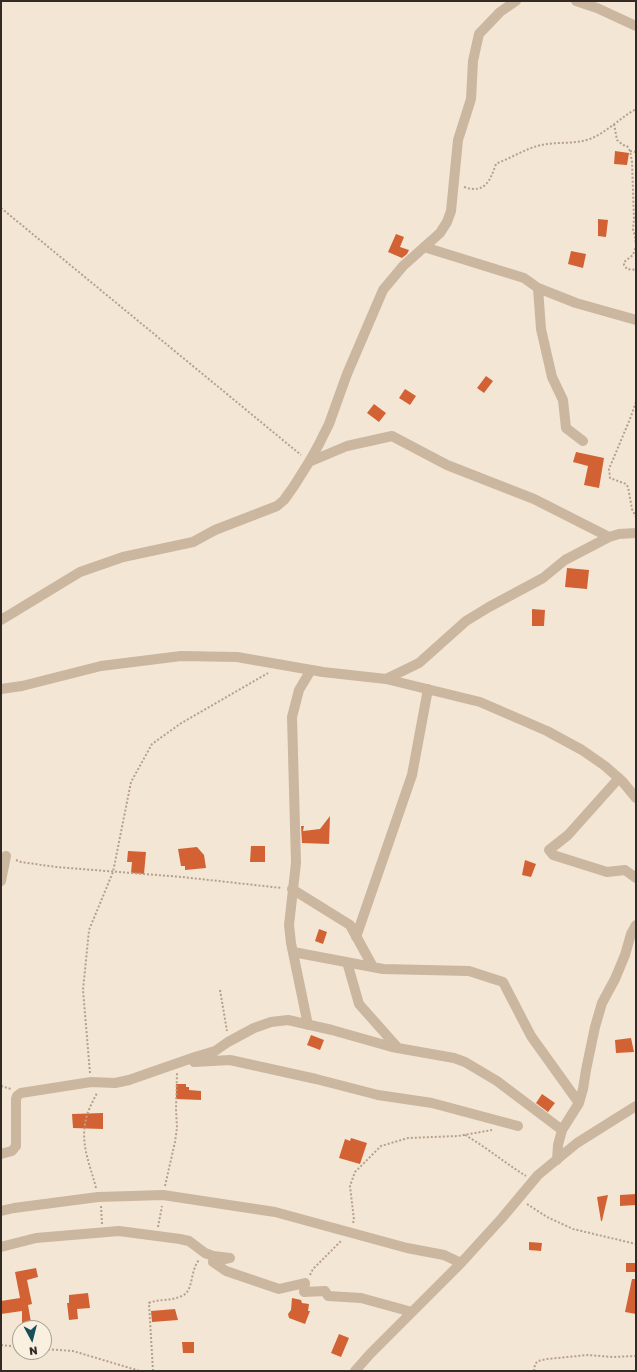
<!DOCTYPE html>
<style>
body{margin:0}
#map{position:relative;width:637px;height:1372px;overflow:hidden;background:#f3e6d4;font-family:"Golos Text",sans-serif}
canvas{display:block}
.frame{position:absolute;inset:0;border:2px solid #342a24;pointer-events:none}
.north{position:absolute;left:12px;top:1320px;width:40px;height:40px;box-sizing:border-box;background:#faf0e0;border:1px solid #aba195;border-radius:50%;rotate:173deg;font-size:11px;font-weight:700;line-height:16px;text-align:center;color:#342a24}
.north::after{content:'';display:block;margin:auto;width:14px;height:18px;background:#165159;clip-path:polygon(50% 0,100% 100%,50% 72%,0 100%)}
</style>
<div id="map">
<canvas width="637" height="1372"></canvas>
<div class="frame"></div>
<div class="north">N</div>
</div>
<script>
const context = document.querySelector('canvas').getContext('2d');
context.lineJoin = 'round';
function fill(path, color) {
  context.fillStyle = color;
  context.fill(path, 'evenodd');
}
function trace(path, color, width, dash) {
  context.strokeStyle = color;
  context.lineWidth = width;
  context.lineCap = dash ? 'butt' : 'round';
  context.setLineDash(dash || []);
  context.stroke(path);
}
fill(new Path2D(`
 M615,151L629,153L627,165L614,164Z
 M598,219L608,220L606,237L598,236Z
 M396,234L404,237L400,247L409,250L407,254L402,258L388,252Z
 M571,251L586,254L583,268L568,264Z
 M486,376L493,381L484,393L477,388Z
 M405,389L416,396L410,405L399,398Z
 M374,404L386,413L379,422L367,413Z
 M576,452L604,458L599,488L584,485L588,466L573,462Z
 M567,568L589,570L587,589L565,587Z
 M532,609L545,610L544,626H532Z
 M330,816L329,844L302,843L301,826H304L303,831L320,829Z
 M251,846H265V862H250Z
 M197,847L204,855L206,868L185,870V866H181L178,849Z
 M128,851L146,852L144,874L131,873L132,862H127Z
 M525,860L536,864L531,877L522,875Z
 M319,929L327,932L323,944L315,941Z
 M311,1035L324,1040L320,1050L307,1045Z
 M631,1038L634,1052L616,1053L615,1040Z
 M176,1084H186V1087H189V1090L201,1091V1100L176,1099Z
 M542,1094L555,1103L548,1112L536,1103Z
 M103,1113V1129L73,1128L72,1114Z
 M351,1138L367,1143L360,1164L339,1158L345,1139L350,1141Z
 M636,1194V1205L620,1206V1195Z
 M608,1195L602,1221H601L597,1197Z
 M529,1242L542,1243L541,1251L529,1250Z
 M626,1263H636V1272H626Z
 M36,1268L38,1277L27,1280L32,1304L28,1305L32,1328H22V1311L1,1314V1301L20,1298L15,1272Z
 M632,1279H636V1314L625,1312Z
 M88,1293L90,1308L77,1309L78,1319L69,1320L67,1303H69V1295Z
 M292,1298L301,1300L302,1303L309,1304L308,1311H310L305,1324L289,1318L288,1314L291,1310Z
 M175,1309L178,1320L152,1322L151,1311Z
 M339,1334L349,1338L341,1357L331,1353Z
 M182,1342H194V1353H183Z`), '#d26233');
trace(new Path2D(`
 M614,124L617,140L623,145L627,146L630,151L632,162L634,219L633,229L635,237L636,246L633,255L624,262V265L627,269L636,270
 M630,151L636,152
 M464,187C485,194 490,181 496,164C499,162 503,161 507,159C520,153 532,146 547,144C561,142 576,144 590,139C607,132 620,118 636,109
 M1,208L301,455
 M636,402L630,419L609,469L610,478L626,484L628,487L632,509L636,517
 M16,860L21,862L56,867L182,877L282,888
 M220,990L227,1031
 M90,1073L83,990L89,930L113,872L131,782L152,744L180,724L268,673
 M1,1086L11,1089
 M465,1135C486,1147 505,1163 526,1176
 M165,1186L175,1142L177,1128L176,1109L177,1073
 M96,1188C90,1164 80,1145 86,1119C88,1110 93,1101 97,1093
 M527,1204L547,1217L573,1229L636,1244
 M101,1206L102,1224
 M353,1223L354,1220L350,1186L355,1172L381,1146L408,1138L458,1136L492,1130
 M158,1227L162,1206
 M310,1275L313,1269L342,1240
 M1,1345V1371
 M1,1345L20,1347
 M44,1349L73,1351L140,1371
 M153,1371L149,1303C158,1299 167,1301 176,1298C180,1297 185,1295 187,1292C193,1284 191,1270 199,1260
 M534,1371L535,1364L538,1361L547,1359L588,1355L612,1357L636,1356`), '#b7a08a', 2, [2, 2]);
trace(new Path2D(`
 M576,1L597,8L636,26
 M424,247L524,278L538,288L541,329L552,377L563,400L566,428L583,441
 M538,288L576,303L636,320
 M309,462L347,446L392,436L447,465L534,499L609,537
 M1,620L80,572L123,557L193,542L215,530L277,506L284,500L294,486L309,462L318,446L329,424L347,374L383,290L403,266L440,233L447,222L451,211L458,140L471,99L473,61L479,34L500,12L516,1
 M386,679L419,663L466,621L489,607L543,578L565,560L609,537L619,534L636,533
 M1,689L22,686L101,666L181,656L237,657L323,672L386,679L480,702L547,731L582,750L605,766L622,781L636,798
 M619,778L568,835L549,850L553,855L607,872L625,870L636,878
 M1,881L6,856
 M292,889L350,925L373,967
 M356,937L412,775L428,689
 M293,952L383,969L469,971L503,982L531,1036L579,1103
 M347,962L359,1004L398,1048
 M308,1025L291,943L289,925L296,863L292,717L299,690L311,670
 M194,1062L230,1060L316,1079L378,1095L432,1103L518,1126
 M1,1154L12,1151L16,1146V1099L17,1096L21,1093L91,1082L115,1083L129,1080L195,1057L215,1051L228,1042L254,1028L271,1022L288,1020L332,1030L392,1047L454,1058L465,1062L497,1081L562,1130
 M557,1160L558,1145L562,1130L579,1103L583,1089L586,1070L595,1027L602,1003L615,979L625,955L631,934L636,925
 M1,1211L14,1208L98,1197L163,1195L275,1212L407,1248L444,1255L461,1263
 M1,1247L36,1238L119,1231L180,1239L189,1241L205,1253L213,1256L230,1258L213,1262L226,1271L279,1289L305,1283L304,1292L325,1291L328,1296L361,1298L412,1312
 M355,1371L370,1354L461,1263L502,1218L538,1175L577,1143L636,1106`), '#cbb6a0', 10);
</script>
